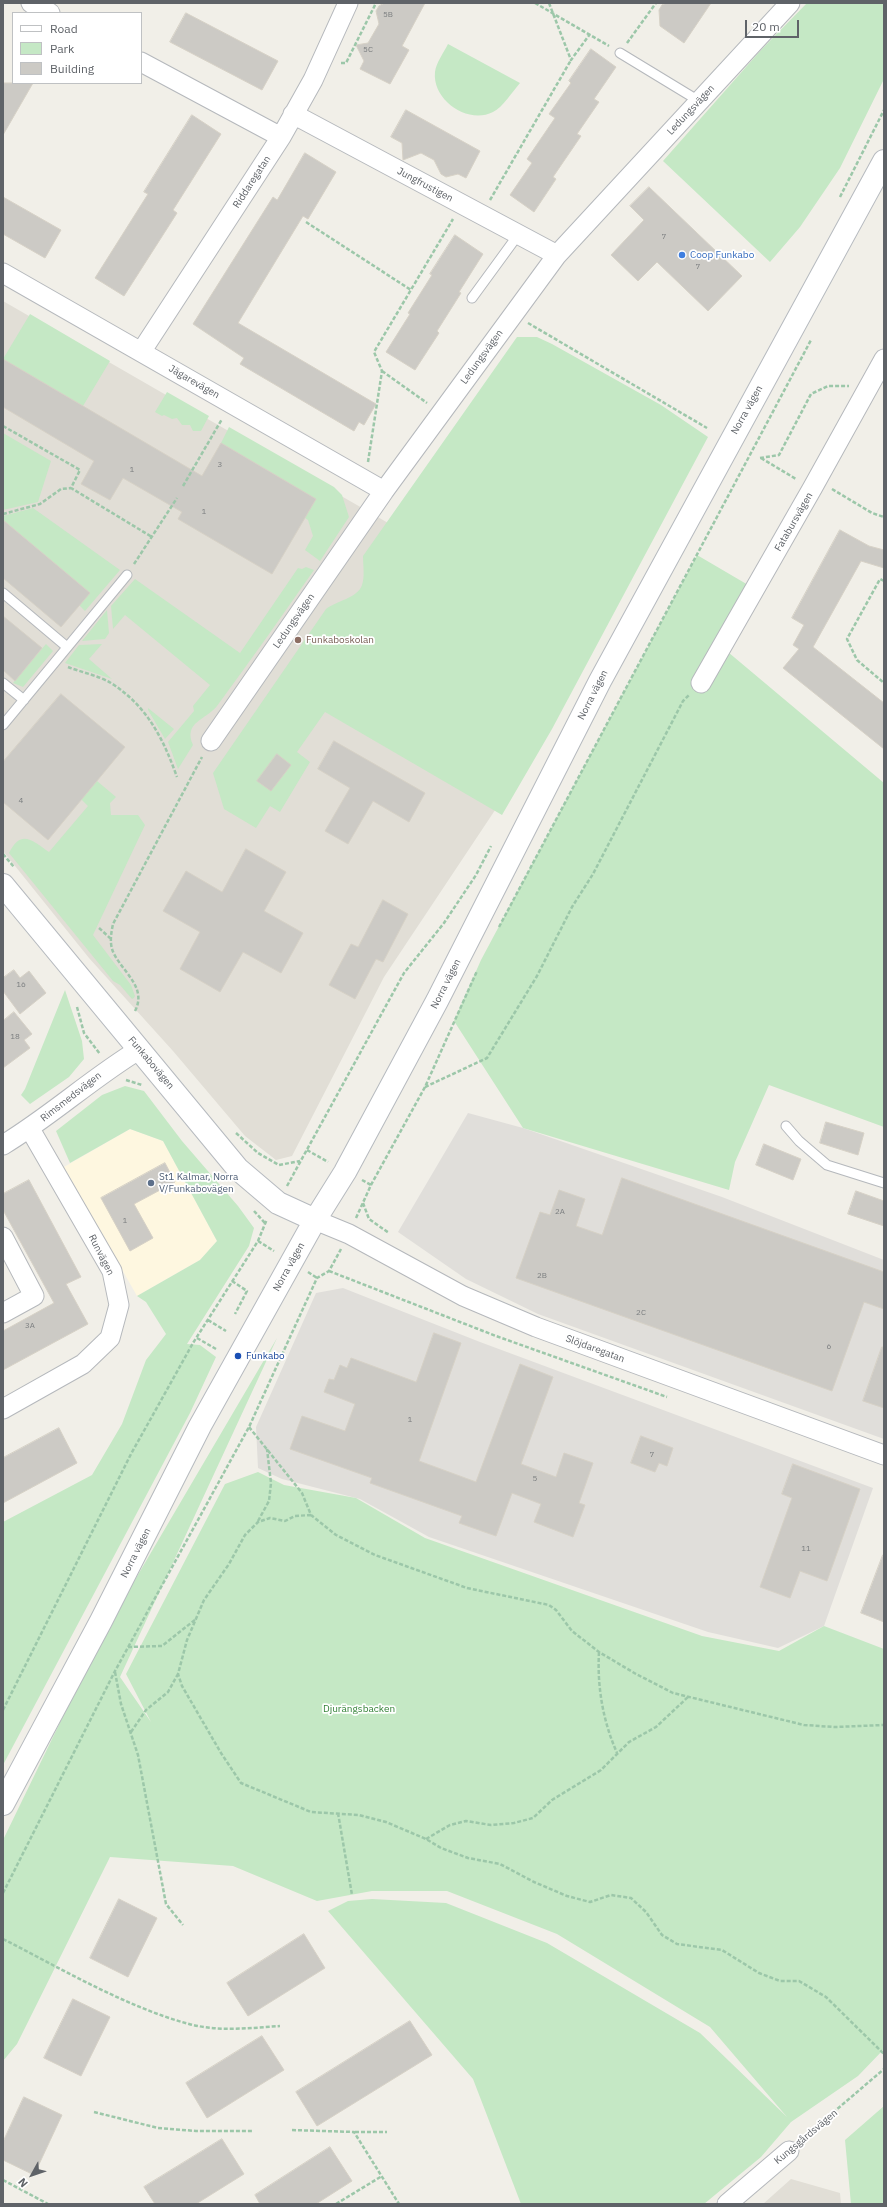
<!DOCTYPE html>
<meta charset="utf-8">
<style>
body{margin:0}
#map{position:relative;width:887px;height:2207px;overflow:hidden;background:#f1efe8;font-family:"IBM Plex Sans",sans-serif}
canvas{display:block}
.frame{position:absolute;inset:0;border:4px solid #5f6368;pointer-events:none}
.legend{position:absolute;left:12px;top:12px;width:130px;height:72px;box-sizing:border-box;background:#fff;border:1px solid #bfc1c3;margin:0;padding:5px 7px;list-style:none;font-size:12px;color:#5f6368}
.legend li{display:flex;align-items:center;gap:8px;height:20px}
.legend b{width:20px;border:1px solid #bfc1c3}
.north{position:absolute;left:12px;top:2155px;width:40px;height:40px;-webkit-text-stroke:3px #fff;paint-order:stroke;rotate:230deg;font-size:11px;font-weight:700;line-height:16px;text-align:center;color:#5f6368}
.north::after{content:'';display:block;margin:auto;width:14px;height:18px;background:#5f6368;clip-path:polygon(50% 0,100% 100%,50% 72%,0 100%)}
.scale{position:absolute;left:745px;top:20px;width:54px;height:18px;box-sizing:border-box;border:2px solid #5f6368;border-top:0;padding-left:5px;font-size:12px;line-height:14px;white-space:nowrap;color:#5f6368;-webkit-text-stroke:3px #fff;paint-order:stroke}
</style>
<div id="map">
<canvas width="887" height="2207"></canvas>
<div class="frame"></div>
<ul class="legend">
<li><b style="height:5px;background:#fff"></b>Road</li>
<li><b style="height:11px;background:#c5e8c5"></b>Park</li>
<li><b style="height:11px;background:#cccac5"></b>Building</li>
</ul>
<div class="north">N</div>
<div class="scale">20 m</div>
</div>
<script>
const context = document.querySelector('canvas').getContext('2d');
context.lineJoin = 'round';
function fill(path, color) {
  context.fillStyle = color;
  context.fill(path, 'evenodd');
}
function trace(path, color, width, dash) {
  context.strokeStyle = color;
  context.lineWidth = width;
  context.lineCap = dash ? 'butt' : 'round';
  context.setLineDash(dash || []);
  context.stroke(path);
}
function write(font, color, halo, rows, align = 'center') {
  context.font = font + ' "IBM Plex Sans",sans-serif';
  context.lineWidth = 3.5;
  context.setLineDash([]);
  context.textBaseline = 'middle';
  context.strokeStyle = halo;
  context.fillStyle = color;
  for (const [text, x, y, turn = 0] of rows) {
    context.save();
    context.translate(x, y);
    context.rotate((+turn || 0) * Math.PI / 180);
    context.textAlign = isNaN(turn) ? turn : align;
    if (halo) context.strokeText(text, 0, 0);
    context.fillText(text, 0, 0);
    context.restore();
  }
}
fill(new Path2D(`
 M130,1129L163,1141L217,1241L200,1260L137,1296L64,1167Z`), '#fef7e0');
fill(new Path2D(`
 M468,1113L523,1128L722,1197L884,1260V1439L538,1314L466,1279L398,1232Z
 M343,1288L480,1342L873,1488L824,1626L778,1648L708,1632L429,1537L360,1499L282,1479L258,1468L256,1427L316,1293Z`), '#e0deda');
fill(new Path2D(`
 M3,301L402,531L535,750L384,977L292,1156L276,1160L245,1136L173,1051L89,958L3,851Z
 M791,2179L840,2193L841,2204H763Z`), '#e1ded6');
fill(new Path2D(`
 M807,3H884V79L840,168L800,227L770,262L663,161L761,50Z
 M448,44L520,83C512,92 503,107 493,112C468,125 432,100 435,72C436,63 444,52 448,44Z
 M30,314L110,361L83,406L3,359Z
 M517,337H537L552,344L661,405L708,437L552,729L502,815L325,712L297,752L310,762L280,812L270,806L256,828L224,809L213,773L326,609C336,601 358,598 362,585C365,577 363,565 363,556Z
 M167,392L209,416L201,431H193L190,425H182L177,418L172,419L164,415L162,416L155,412Z
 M229,427L334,487L342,495L349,517L320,561L305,550L313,536L308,520L305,518L316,499L221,443Z
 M3,433L51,461L38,502L3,510Z
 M33,508L120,570L85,611L79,605L89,592L3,520V516Z
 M697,555L755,589L722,647L884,783V1127L769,1085L735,1162L729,1190L523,1128L454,1021L481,960Z
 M306,567L314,570C282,616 250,661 217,706C206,720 183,722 193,745L178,769L168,742L194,711L193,706L210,685L125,615L113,629L111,606L135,579L240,653L298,568L302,569Z
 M107,610L109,633L105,639L82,641Z
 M46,644L53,651L23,687L13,683Z
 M102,644L89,659L112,679L65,663L79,645Z
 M148,708L174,729L165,739L148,710Z
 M97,781L116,797L110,803L111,815H138L145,825L93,935L131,985L135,996L134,998L132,999L120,985L113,981L9,853C21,828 33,841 49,852L88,806L81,799Z
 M65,990L82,1041L84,1059L69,1077L30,1104L21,1095L25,1089Z
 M125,1086L144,1091L182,1141L238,1206L254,1228L249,1246L187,1344L200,1345L216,1357L190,1413L3,1765V1522L92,1475L122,1424L146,1360L166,1334L146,1302L137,1296L200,1260L217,1241L163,1141L130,1129L70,1163L56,1131L102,1095Z
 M277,1338L120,1677L151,1722L126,1674L225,1484L258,1472L284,1485L356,1498L425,1538L702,1636L779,1651L824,1626L884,1649V2049L858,2076L791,2122L761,2157L704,2204H521L473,2079L328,1911L348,1901L372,1899L446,1903L547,1943L700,2033L787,2117L710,2027L557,1934L447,1891H372L317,1901L233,1866L110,1857L17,2044L3,2061V1840L102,1636Z
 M884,2106V2204H851L845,2140Z`), '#c5e8c5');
const building = new Path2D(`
 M385,3H425L402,46L409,50L390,84L360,69L364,61L356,45L368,43L379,24L376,11L379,6Z
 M667,3H711L684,43L660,26L659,10L662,5Z
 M186,13L278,61L262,90L170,42Z
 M591,49L616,67L594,99L599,102L577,134L581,136L553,177L556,179L534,212L510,195L532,163L527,159L555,118L549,114L571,83L569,81Z
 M3,83H33L3,135Z
 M406,110L480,151L466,178L458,174L446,177L441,174L434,160L421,153L403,160L402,143L391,137Z
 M192,115L221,134L173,210L177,213L124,296L95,278L148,194L144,192Z
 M305,153L336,172L308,219L303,216L238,323L376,404L364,425L359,422L354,431L240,364L244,358L193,324L273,197L277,200Z
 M649,187L742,276L708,311L657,262L638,281L611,255L644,220L630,206Z
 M3,197L61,230L45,258L3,234Z
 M455,235L483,254L459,292L461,293L437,331L439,333L415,370L386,352L410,314L408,313L432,275L430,274Z
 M3,359L202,476L221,443L316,499L272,574L178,519L182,512L123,478L110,500L81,484L94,461L3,407Z
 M3,520L90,593L61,627L3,578Z
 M840,530L869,546L884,550V568L861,561L813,647L884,703V749L783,668L799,649L793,645L804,625L792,618Z
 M3,616L42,648L15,681L3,670Z
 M61,694L125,747L48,840L3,802V762Z
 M334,741L425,793L409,822L373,801L348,844L325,831L350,788L318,769Z
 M277,754L291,765L271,791L257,781Z
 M246,849L286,872L264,911L303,933L281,973L243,952L220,992L180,969L200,932L163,911L186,871L222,892Z
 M383,900L408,914L383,962L376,959L355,999L329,985L351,944L358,947Z
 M14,970L20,978L29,971L46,993L20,1014L3,991V978Z
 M14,1012L32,1034L24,1040L30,1048L3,1068V1021Z
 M826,1122L864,1133L858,1155L820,1143Z
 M764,1144L801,1159L793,1180L756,1165Z
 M165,1163L175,1182L134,1204L153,1238L130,1251L101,1198Z
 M622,1178L884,1272V1309L864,1302L832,1391L516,1278L540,1212L550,1215L559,1190L585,1199L576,1226L602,1235Z
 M29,1180L81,1277L66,1284L88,1324L3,1370V1331L54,1303L3,1210V1194Z
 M856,1191L884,1201V1226L848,1214Z
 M434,1333L461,1343L419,1461L476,1482L520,1364L553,1377L521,1464L556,1477L564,1453L593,1463L579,1503L585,1505L573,1537L534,1522L541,1504L512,1493L496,1536L459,1523L462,1516L370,1483L372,1478L290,1449L302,1416L345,1431L355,1404L324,1392L329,1379L334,1380L340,1365L347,1368L351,1358L416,1382Z
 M882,1347H884V1408L863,1401Z
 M59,1428L77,1463L3,1503V1458Z
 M641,1436L673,1448L667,1466L659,1463L655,1472L631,1463Z
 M793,1464L860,1489L827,1581L800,1571L790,1598L760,1587L792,1498L782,1494Z
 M883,1555H884V1622L861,1613Z
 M119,1899L157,1918L128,1977L90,1958Z
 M304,1934L325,1968L248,2016L227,1983Z
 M73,1999L110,2017L81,2076L44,2058Z
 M410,2021L432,2055L317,2126L296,2092Z
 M262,2036L284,2070L207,2118L186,2083Z
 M24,2097L62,2115L34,2175L3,2160V2142Z
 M222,2139L244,2174L196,2204H155L144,2187Z
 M330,2147L352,2181L316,2204H260L255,2195Z`);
fill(building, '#cccac5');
trace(building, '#d6d1c6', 1);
const lane = new Path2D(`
 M620,53L699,101
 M472,298L518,235
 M3,593L67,647
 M3,683L24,700
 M3,725L127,575
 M786,1126L799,1141L827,1165L884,1183`);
const street = new Path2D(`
 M31,3L50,13
 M141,62L281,137
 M293,114L557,255
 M3,273L384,491
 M141,352L281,137L313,80L348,3
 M701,683L813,487L884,359
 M211,741L384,491L557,255L790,3
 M3,1145C51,1116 92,1078 140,1049
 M315,1220L349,1234L463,1296L536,1327L884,1455
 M3,1237L34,1296L3,1313
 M3,1409L83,1364L110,1338L119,1305L112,1271L30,1129
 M727,2204L789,2151`);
const secondary = new Path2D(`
 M3,885L238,1169L278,1203L315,1220
 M3,1804L101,1621L200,1426L315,1220L345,1172L437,1001L600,681L884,161`);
trace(lane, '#b5b8bc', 11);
trace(street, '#b5b8bc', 21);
trace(secondary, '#b6babf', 24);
trace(new Path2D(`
 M535,3L609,46
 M549,3L571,60L590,34
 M627,43L656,3
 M341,63H346L376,3
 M840,197L884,110
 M490,200L571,60
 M306,222L411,290
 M528,323L707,428
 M382,371L427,403
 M3,426L80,470L71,488L152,537
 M760,458L779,455L811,394L828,386H849
 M761,458L796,479
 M368,462L382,371L374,352L453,219
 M183,486L222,419
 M832,489L872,513L884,517
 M3,514L40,504L61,489L71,488
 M134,564L177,498
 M884,581L880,579L847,639L857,660L884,683
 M68,667C81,672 99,676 111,683C147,706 163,738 177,777
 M3,854L14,867
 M499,927L811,340
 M99,928L110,938
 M77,1007L84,1033L100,1054
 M135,1011C147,988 124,973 114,954C109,944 111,934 113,924L202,757
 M126,1080L142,1085
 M425,1087L487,1058L537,976L572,907L593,874L683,701L689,695
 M236,1133L258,1153L279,1165L300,1161
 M307,1150L328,1162
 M362,1180L371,1185
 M287,1186L404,973L444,923L476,875L491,846
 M363,1203L369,1219L389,1233
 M254,1211L265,1223
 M356,1218L371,1185L425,1087L477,971
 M258,1241L274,1251
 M329,1271L496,1336L667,1397
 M308,1272L317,1278
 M232,1281L247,1291L235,1314
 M208,1320L226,1331
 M197,1338L216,1349
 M249,1427L302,1493L311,1515L336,1535L375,1555L467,1588L549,1605L556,1610L572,1631L599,1652L636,1674L673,1693L804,1725L835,1727L884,1725
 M311,1515L295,1516L285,1521L270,1518L258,1522L245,1535L229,1564L204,1600L187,1640L178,1674L182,1686L221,1753L241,1783L311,1812L359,1815L386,1822L426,1839L441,1848L468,1858L500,1864L534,1882L567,1896L590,1902L611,1895L631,1898L646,1912L662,1935L677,1944L722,1950L759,1973L780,1981H799L826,1997L884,2054
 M258,1521L269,1501L271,1483L267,1449
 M128,1647L162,1646L196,1619
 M599,1652C597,1687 603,1721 617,1753
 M115,1672L121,1704L138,1755L166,1904L183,1925
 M3,1710L131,1454L193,1343L258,1241L267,1219
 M131,1732L146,1710L168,1692L178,1674
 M338,1813L352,1895
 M426,1839L450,1825L466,1821L491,1825L514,1823L533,1818L552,1800L601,1770L629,1742L656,1727L688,1697
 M3,1893L115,1671L249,1427L317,1278L329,1271L341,1249
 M3,1939C62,1969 126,2007 189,2024C219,2032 250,2028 280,2026
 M94,2112L158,2128L196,2131H252
 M292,2130L354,2132L399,2204
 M355,2132H387
 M801,2140L884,2069
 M3,2180L48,2204
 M336,2204L382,2176`), '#9cc7a9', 2.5, [4, 2]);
trace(lane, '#fff', 9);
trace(street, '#fff', 19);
trace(secondary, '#fff', 22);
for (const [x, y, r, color] of [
 [682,255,4,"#3f7fe0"],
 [298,640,4,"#8d6e63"],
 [151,1183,4,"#5c6f8a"],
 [238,1356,4,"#1a4fb4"]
]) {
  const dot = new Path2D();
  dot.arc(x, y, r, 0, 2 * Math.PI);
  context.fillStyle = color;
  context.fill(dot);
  trace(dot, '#fff', 1.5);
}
write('8px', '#7a7d7f', null, [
 ["5B",388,15],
 ["5C",368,50],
 ["7",664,237],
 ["7",698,267],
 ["3",220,465],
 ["1",132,470],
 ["1",204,512],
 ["4",21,801],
 ["16",21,985],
 ["18",15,1037],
 ["2A",560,1212],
 ["1",125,1221],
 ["2B",542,1276],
 ["2C",641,1313],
 ["3A",30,1326],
 ["6",829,1347],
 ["1",410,1420],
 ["7",652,1455],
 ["5",535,1479],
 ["11",806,1549]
]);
write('10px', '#5f6368', '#fff', [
 ["Ledungsvägen",691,110,-47],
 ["Riddaregatan",252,182,-57],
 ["Jungfrustigen",425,185,28],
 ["Ledungsvägen",482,357,-54],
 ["Jägarevägen",194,382,30],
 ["Norra vägen",747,410,-61],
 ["Fatabursvägen",794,522,-60],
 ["Ledungsvägen",294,621,-55],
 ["Norra vägen",593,695,-63],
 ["Norra vägen",446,984,-63],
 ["Funkabovägen",151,1063,50],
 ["Rimsmedsvägen",71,1097,-38],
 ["Runvägen",101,1255,63],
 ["Norra vägen",289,1267,-61],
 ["Slöjdaregatan",595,1349,20],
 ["Norra vägen",136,1553,-63],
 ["Kungsgårdsvägen",806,2137,-40]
]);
write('10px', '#366cbe', '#fff', [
 ["Coop Funkabo",690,255]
], 'left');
write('10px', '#785e54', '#fff', [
 ["Funkaboskolan",306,640]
], 'left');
write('10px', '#4e5e75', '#fff', [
 ["St1 Kalmar, Norra",159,1177],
 ["V/Funkabovägen",159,1189]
], 'left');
write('10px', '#164399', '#fff', [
 ["Funkabo",246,1356]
], 'left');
write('10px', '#348238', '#fff', [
 ["Djurängsbacken",359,1709]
]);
</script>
